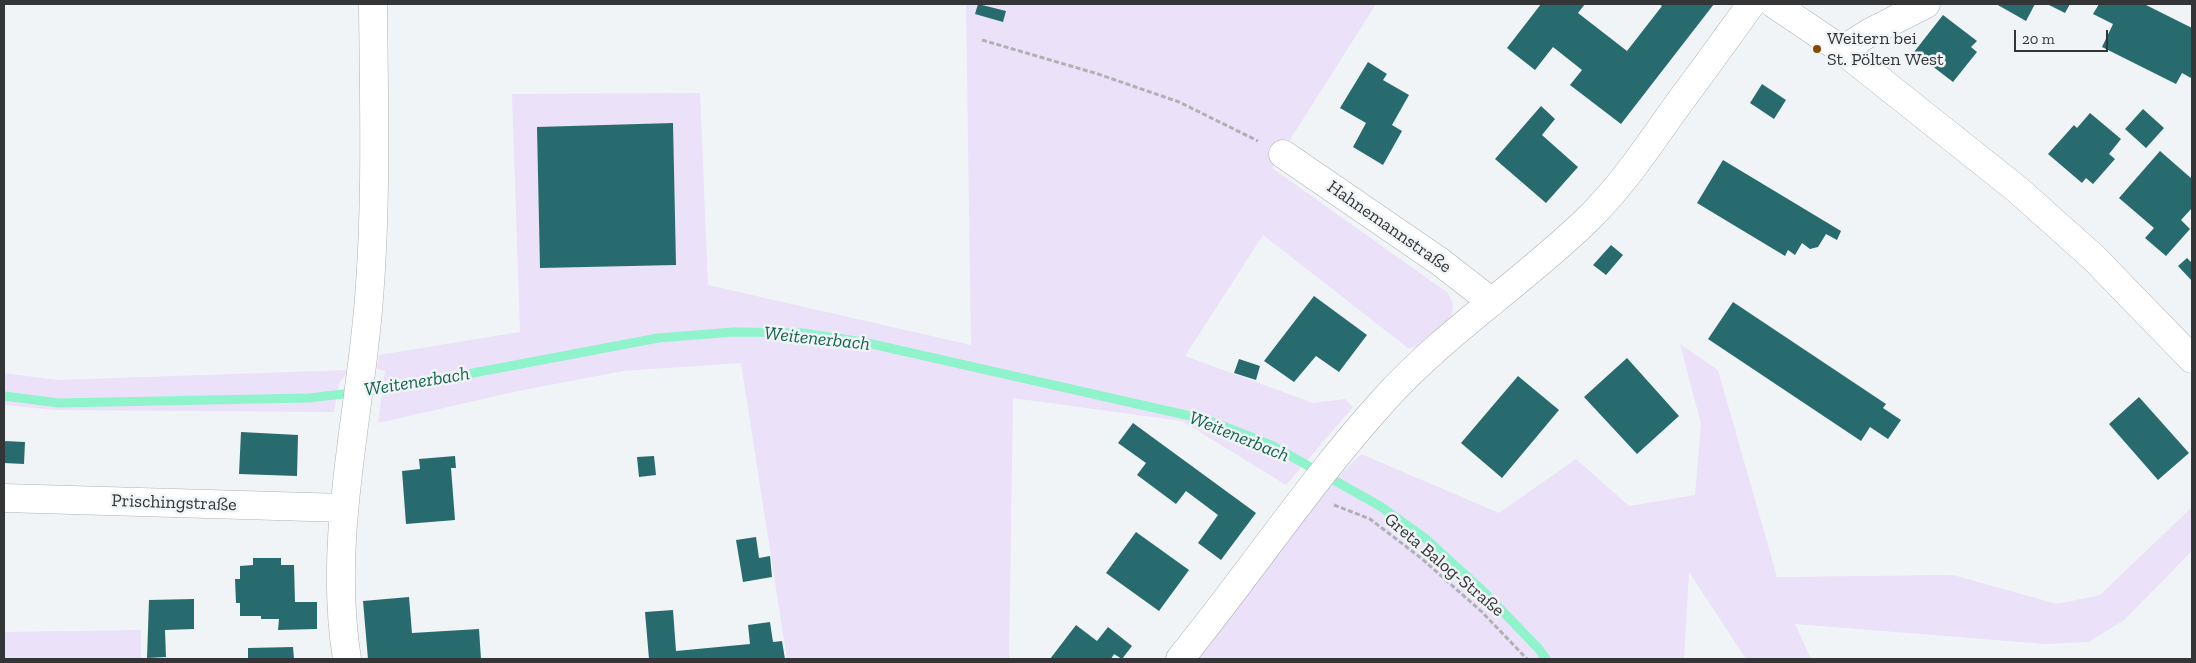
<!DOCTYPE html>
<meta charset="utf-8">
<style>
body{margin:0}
#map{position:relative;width:2196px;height:663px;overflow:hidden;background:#f0f4f6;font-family:"Zilla Slab",serif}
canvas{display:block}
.frame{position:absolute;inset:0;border:5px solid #343536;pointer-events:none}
.scale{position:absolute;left:2014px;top:30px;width:94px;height:22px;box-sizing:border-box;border:2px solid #343536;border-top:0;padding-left:6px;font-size:15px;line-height:18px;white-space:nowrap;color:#343536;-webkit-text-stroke:4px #f0f4f6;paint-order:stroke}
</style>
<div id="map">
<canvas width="2196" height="663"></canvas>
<div class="frame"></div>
<div class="scale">20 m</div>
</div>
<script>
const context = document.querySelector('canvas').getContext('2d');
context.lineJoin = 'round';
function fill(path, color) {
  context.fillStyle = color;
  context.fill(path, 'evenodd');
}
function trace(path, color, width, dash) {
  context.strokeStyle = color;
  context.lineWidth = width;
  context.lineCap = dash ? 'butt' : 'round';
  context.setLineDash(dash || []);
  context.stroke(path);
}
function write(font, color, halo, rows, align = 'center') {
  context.font = font + ' "Zilla Slab",serif';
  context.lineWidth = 5;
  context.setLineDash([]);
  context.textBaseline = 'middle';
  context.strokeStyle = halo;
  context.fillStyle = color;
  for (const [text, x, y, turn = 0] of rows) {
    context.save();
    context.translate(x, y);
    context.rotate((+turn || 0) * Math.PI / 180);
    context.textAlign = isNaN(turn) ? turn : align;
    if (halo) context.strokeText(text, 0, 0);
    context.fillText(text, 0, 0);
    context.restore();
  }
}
fill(new Path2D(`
 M966,4H1376L1272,168L1448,293L1453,304L1452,317L1419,347L1408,348L1263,235L1185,356L1313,403L1345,399L1353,407L1286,485L1182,421L1013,398L1009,659H787L741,363L623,371L518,391L378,423L385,371L377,369L379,355L520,332L512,94L700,93L708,285L971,345Z
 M1680,344L1718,370L1777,577L1953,575L2057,604L2100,595L2192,507V551L2124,620L2089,642L2046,644L1795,624L1811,659H1746L1689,572L1684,659H1197L1320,495L1361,454L1499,513L1576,459L1629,506L1695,495L1701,424Z
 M349,370L339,383L334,412L55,410L4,405V373L57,380Z
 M141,630V659H4V632Z`), '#ebe1f8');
trace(new Path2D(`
 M4,396L59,403L309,398L394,388L658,338L734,332L802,333L863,342L1208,420L1271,445L1380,506L1426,539L1482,590L1538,648L1546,659`), '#8ff3cb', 9);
fill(new Path2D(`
 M978,4L1006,11L1003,22L975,14Z
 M1541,4H1585L1578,13L1627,51L1662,6L1659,4H1714L1621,124L1570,85L1582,70L1553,47L1535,70L1507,48Z
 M1996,4H2035L2026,21Z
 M2047,4H2070L2065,13Z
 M2099,4H2144L2192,28L2191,78L2182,73L2176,84L2102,47L2113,24L2093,14Z
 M1943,15L1977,41L1971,47L1977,52L1953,82L1914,52Z
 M1368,62L1387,74L1383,80L1409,95L1392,125L1402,131L1383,165L1353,147L1366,123L1340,108Z
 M1762,84L1786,100L1774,119L1750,103Z
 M1541,106L1555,119L1542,135L1578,167L1546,203L1495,159Z
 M2143,109L2164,128L2146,148L2125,129Z
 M2090,113L2121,139L2109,154L2115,159L2093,184L2086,178L2082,183L2048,154L2074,125L2077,128Z
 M673,123L676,265L540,268L537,127Z
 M2160,151L2192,179V208L2181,220L2190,229L2166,256L2145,238L2154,228L2119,198Z
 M1723,160L1841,231L1837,240L1826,234L1818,247L1810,249L1802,243L1795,255L1788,250L1785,256L1697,203Z
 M1611,245L1623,255L1606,275L1593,265Z
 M2187,258L2192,263V281L2178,266Z
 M1314,296L1367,335L1339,372L1316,356L1294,382L1264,361Z
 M1733,302L1886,404L1883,408L1901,420L1888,439L1870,427L1861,441L1708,339Z
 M1627,358L1679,416L1637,454L1584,397Z
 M1239,359L1260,366L1256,380L1234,373Z
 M1518,376L1559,410L1502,478L1461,443Z
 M2139,397L2189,453L2158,480L2109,424Z
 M1133,423L1256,513L1221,560L1198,543L1218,515L1186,491L1176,504L1137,475L1146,463L1118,443Z
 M241,432L298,435L297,476L239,474Z
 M4,441L25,442L24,464L4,463Z
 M455,456L456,468H451L455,520L406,524L402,471L420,469L419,459Z
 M654,456L656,475L639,477L637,457Z
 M1136,532L1189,570L1159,611L1106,573Z
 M756,537L759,558L770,556L772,577L743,582L736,540Z
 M253,558H281V565H294L295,602H317V629L278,630L279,619H261V616H240V603H236L235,579H240V566L253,565Z
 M409,597L412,633L479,629L481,659H368L363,601Z
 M194,599V629L165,630L166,657L147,658L149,600Z
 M673,610L676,651L750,644L748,625L770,622L773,642L782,641L785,659H649L645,612Z
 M1076,625L1097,641L1108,627L1132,646L1122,659L1114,654L1111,659H1050Z
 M293,647L294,659H248V648Z`), '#286b6f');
const minor = new Path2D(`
 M1774,4L1842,50L2018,190L2094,258L2192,359
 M1842,50L1869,33L1926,4
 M1283,154L1439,261L1492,302
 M4,498L344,508
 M347,659C328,543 358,426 368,310C377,208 374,105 373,4
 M1180,659C1249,574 1310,482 1383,401C1444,333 1522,283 1587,220C1619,189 1645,151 1671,114C1698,77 1725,41 1751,4`);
trace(minor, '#afb2b5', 29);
trace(new Path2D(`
 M982,40L1098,74L1179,102L1258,141
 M1334,505L1370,519L1421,558L1482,612L1527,659`), '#afb2b4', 3, [5, 2.5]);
trace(minor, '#fff', 28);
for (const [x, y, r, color] of [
 [1817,49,5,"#844a00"]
]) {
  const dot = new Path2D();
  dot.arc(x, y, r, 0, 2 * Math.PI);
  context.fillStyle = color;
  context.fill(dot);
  trace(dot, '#f0f4f6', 2);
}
write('18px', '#343536', '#f0f4f6', [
 ["Weitern bei",1827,39],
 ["St. Pölten West",1827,60]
], 'left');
write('18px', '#343536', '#f0f4f6', [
 ["Hahnemannstraße",1389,227,35],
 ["Prischingstraße",174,503,2],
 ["Greta Balog-Straße",1444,565,40]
]);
write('italic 19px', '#16644b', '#f0f4f6', [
 ["Weitenerbach",817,339,6],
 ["Weitenerbach",417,382,-9],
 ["Weitenerbach",1239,437,22]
]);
</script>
